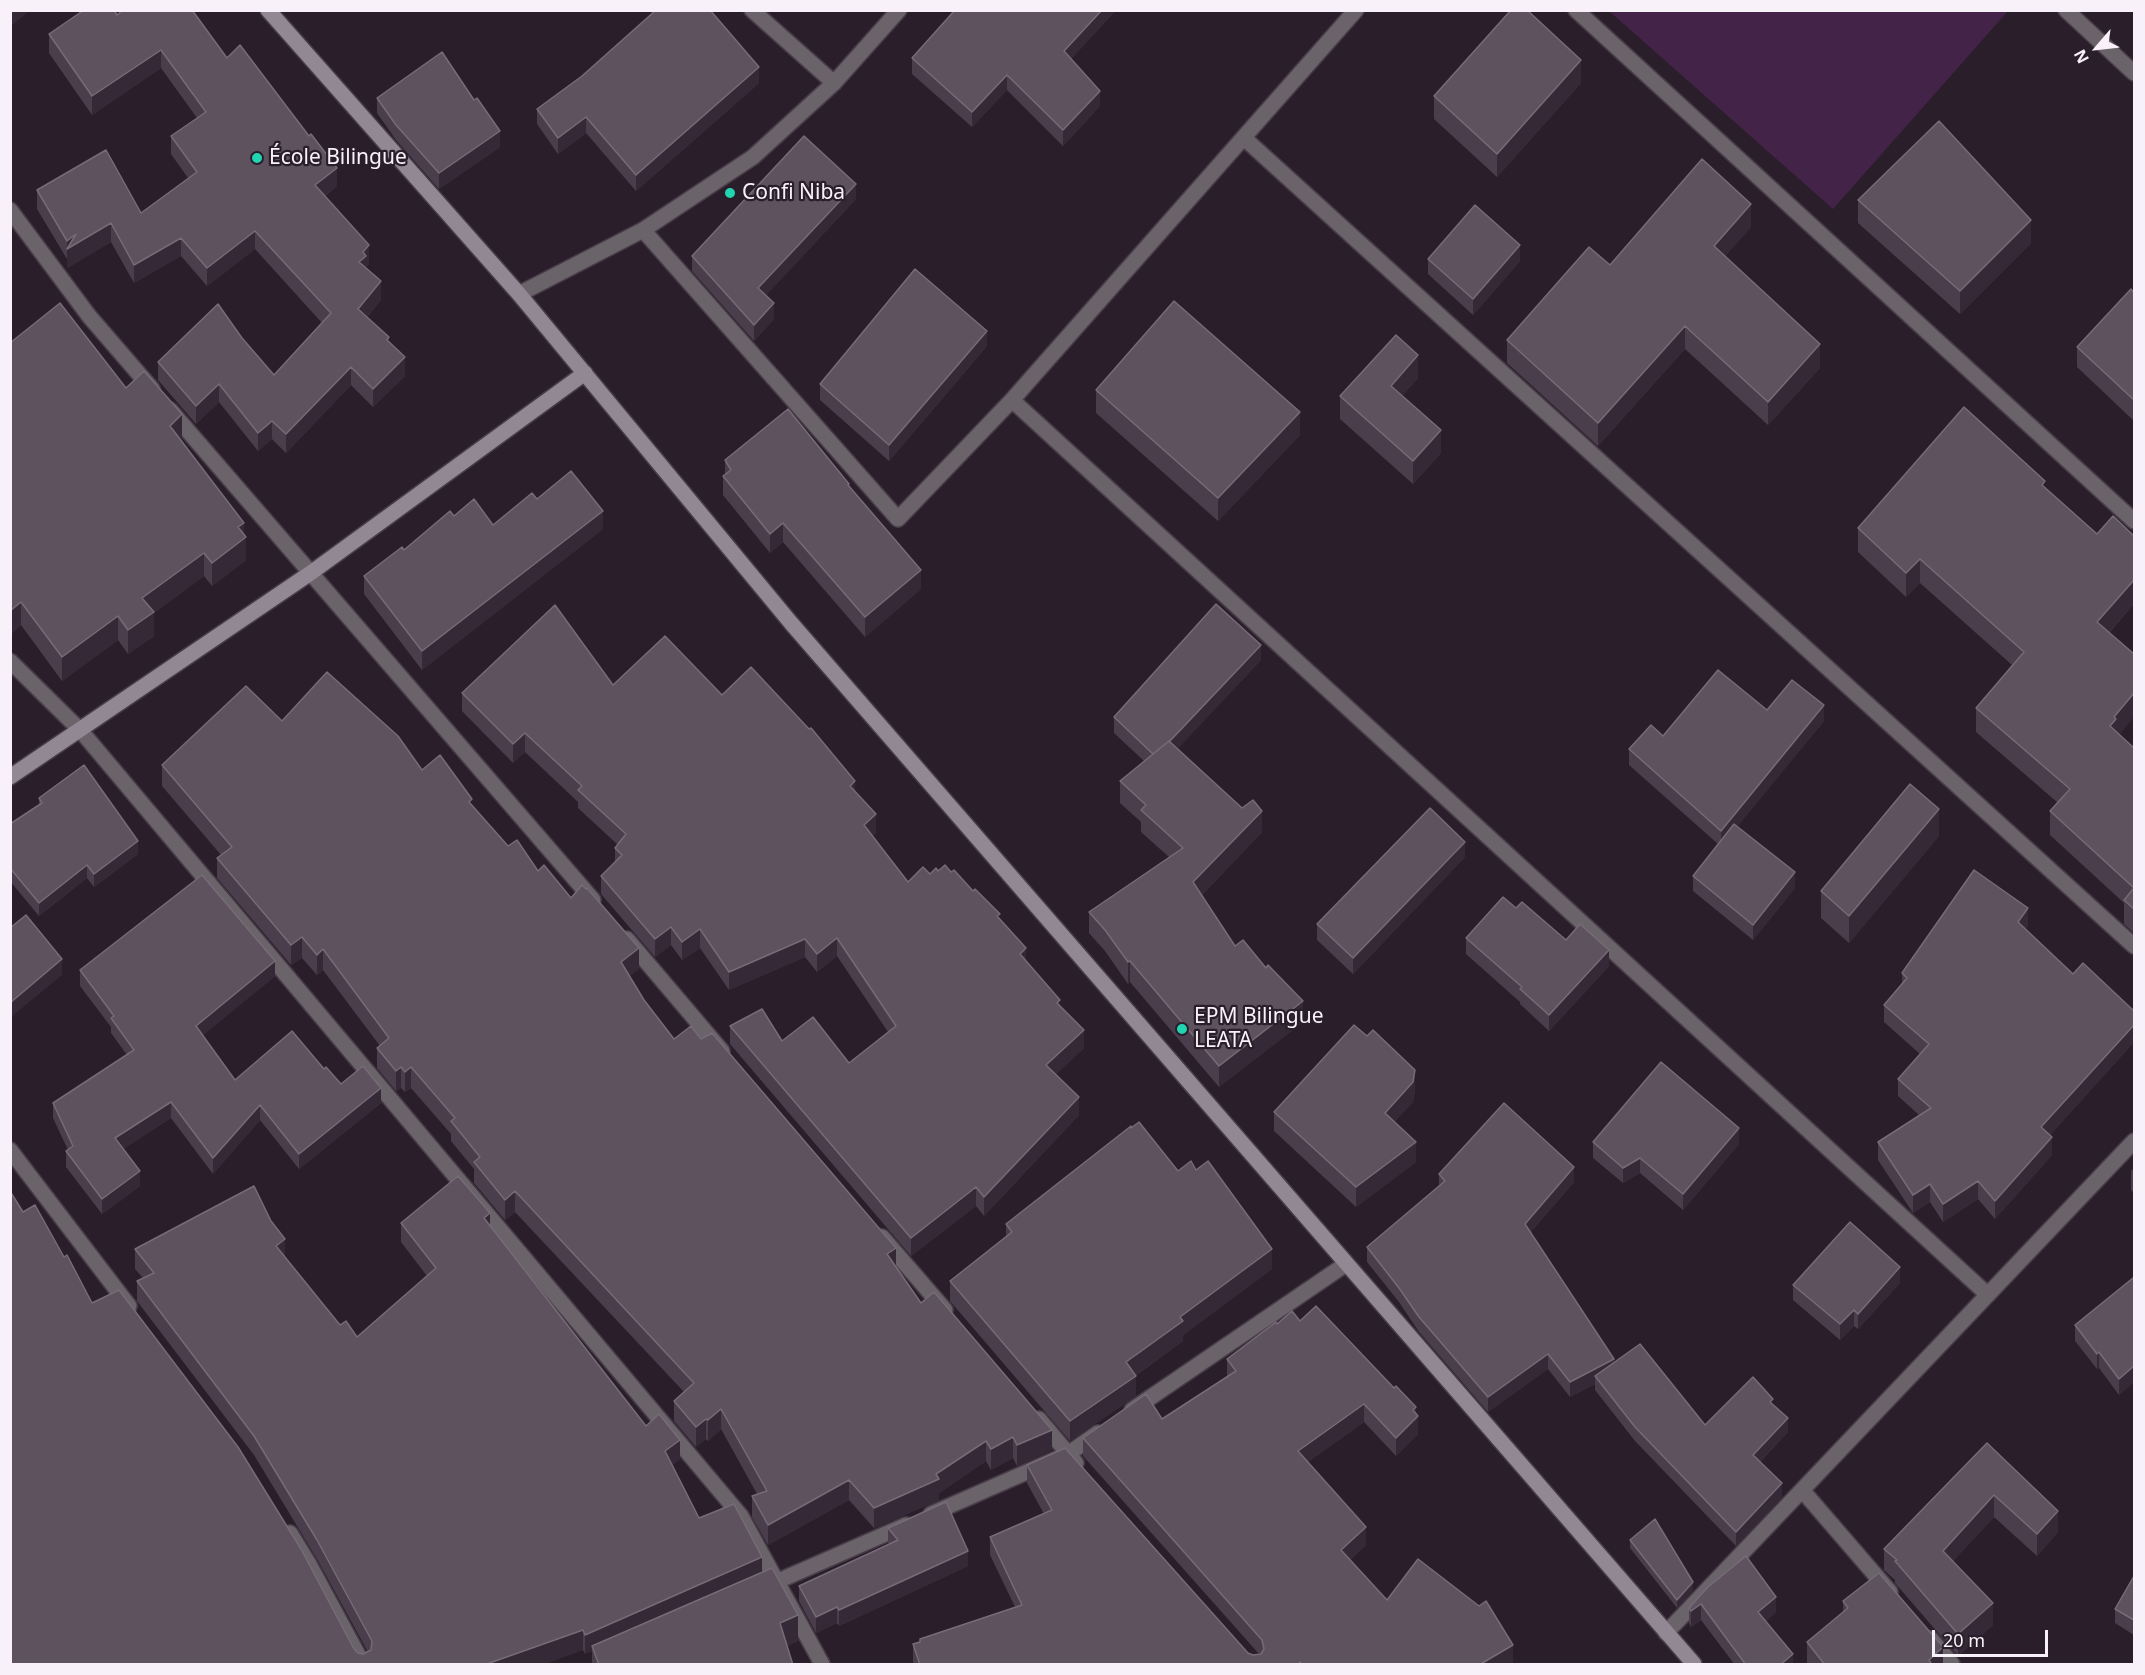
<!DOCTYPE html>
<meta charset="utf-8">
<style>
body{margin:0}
#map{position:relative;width:2145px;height:1675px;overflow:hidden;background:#2a1e2b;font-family:"Noto Sans",sans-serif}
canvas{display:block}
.frame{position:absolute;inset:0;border:12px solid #f9f1fa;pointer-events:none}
.north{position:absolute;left:2067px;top:18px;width:60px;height:60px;-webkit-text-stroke:4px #2a1e2b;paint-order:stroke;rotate:242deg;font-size:16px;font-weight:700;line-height:24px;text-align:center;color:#f9f1fa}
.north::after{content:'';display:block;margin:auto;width:21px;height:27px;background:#f9f1fa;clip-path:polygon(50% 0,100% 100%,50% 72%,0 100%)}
.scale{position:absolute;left:1932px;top:1630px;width:116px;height:27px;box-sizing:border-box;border:3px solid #f9f1fa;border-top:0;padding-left:8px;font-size:18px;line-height:21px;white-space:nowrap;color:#f9f1fa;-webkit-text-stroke:4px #2a1e2b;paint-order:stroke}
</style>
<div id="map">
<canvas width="2145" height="1675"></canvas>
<div class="frame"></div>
<div class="north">N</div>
<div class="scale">20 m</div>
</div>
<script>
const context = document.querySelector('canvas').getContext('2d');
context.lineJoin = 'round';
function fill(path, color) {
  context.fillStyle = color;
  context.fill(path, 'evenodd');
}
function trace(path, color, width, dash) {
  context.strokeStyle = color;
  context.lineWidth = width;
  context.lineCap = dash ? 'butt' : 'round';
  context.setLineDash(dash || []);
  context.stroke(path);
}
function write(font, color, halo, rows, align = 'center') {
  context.font = font + ' "Noto Sans",sans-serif';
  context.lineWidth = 4.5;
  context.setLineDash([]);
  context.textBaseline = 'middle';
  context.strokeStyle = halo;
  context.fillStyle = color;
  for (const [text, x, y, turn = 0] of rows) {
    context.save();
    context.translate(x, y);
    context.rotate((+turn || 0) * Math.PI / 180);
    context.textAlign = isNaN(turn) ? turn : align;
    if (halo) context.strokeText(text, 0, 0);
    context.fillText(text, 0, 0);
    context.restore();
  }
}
fill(new Path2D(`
 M1609,11H2008L1833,209Z`), '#442348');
const lane = new Path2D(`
 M752,10L834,83`);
const street = new Path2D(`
 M1576,10L2134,521
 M2066,10L2134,73
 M1244,138L2134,946
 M10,210L89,316L152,389
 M643,230L898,519L1012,400L1356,10
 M519,294L643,230L753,157L834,83L899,10
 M1012,400L1988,1295
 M170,410L593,900
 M10,661L81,731L741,1516L822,1664
 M627,939L722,1051
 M10,1150L129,1306
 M882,1237L945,1310
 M1132,1410L1346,1264
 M1039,1419L1076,1463
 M1802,1490L1890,1592
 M931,1514L1068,1454L1098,1433
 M290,1533L309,1564L363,1664
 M769,1585L906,1525
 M1666,1633L2134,1141
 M1931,1639L1952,1664`);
const secondary = new Path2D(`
 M268,10L519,294L791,623L1694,1664
 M10,777L312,572L585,373`);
trace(lane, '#473c48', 18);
trace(street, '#473c48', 18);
trace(secondary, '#473c48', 18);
trace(lane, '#6a636a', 15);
trace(street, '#6a636a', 15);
trace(secondary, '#928893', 15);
fill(new Path2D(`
 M1116,10L1071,59L1100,106L1063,146L1007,90L972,127L912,74V58Z
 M117,15L227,58L337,186L325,196L369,264L366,267L381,300L367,317L389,343L405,376L373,407L351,385L286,453L272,439L258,451L219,402L196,424L158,380V362L242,338L274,375L322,323L255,249L207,286L181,256L134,283L111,242L67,268V259L37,209V190L141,213L188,178L171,154V136L197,118L161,68L92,115L49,53V34Z
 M759,83L636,191L586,133L558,154L537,124V109Z
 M1581,83L1497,177L1434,119V96Z
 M377,98L500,147L439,189L396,140L377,113Z
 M856,199L766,295L774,319L754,341L692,271V256Z
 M1858,200L2031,243L1960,314L1858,223Z
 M1751,227L1725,256L1820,368L1768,425L1685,349L1598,446L1507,363V340L1610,265Z
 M1428,259L1520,261L1473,315L1428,274Z
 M2134,293V421L2077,367V347Z
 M10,343L126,388L182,438L181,439L244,535L246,560L212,586L204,576L154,613V636L128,654L118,640L62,681L21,625L10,635Z
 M987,346L889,461L820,400V384Z
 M1418,378L1402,396L1441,453L1413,484L1340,419V396Z
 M1096,390L1300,435L1218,521L1096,413Z
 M725,460L849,486L921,589L865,637L783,542L770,553L723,495V476L725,475Z
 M2045,488L2097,534L2134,536V604L2109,633L2119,734L2134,748V933L2124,924V903L2050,835V811L2058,803L1976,732V708L2012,665L1920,583L1906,597L1858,552V528Z
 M537,499L603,529L422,670L364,594V576L404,550L454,516L493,525Z
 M1261,660L1177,749L1262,832L1202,895L1235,946L1303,1022L1219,1087L1130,982L1128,984L1105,951L1089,933V912L1169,857L1141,832V822L1120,803V781L1144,761L1114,733V717Z
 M613,685L722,695L855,792L876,833L872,836L908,882L938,871L951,872L973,891L1000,919L1026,961L1060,1007L1084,1048L1056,1074L1079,1115L984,1216L976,1206L911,1256L730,1044V1026L782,1041L849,1063L888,1032L837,956L817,972L805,957L729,990L700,948L682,960L671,945L655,957L601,894V876L615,862V848L618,845L578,808V802L525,752L513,763L462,711V693Z
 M282,721L422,770L472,805L508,846L571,898L639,969L629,976L644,1000L674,1039L896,1267L921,1303L1052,1450L1017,1466L1013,1458L991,1470L986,1461L939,1493V1500L874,1528L849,1500L768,1545L752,1517V1496L757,1494L721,1429L708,1441L706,1439L696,1447L674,1421V1401L684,1392L515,1212L505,1220L474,1183V1169L451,1141V1134L411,1088L405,1092L401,1088L396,1091L377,1068V1048L380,1046L323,970L317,975L302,958L291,965L217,878V858L221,855L162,786V765Z
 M1824,721L1737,826L1795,888L1753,940L1693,891V876L1718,844L1629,765V749L1663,736Z
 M39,798L138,854L94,887L87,878L39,916L10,881V824L39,805Z
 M1939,836L1849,943L1821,918V891Z
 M1465,857L1353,974L1317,940V924Z
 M1516,908L1609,966L1549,1031L1520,1004V1002L1466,954V938Z
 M2028,926L2025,929L2073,974L2134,1011V1042L2050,1135L2052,1155L1995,1219L1978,1199L1943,1222L1930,1202L1913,1213L1878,1160V1142L1919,1115L1898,1096V1079L1920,1054L1884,1022V1005L1902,984V973Z
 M80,970L275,976L203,1035L235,1080L324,1069L341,1084L381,1103L299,1169L260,1120L213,1174L171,1118L123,1149L140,1186L102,1214L66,1167V1151L68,1150L53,1118V1103L127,1055L111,1033V1027L80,986Z
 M1415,1090L1413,1102L1394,1122L1416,1162L1356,1207L1274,1131V1112Z
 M1593,1142L1739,1144L1683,1210L1640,1173L1623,1183L1593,1158Z
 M2134,1168V1193L2131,1190V1171Z
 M1196,1170L1272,1269L1183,1335V1341L1135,1376L1136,1396L1070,1441L950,1301V1281L1006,1236V1224L1178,1171Z
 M1439,1174L1574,1182L1530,1233L1614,1362L1705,1425L1773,1405L1788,1432L1760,1462L1782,1497L1736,1546L1635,1441L1595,1390V1384L1570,1397L1548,1369L1488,1412L1419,1332L1399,1302L1367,1262V1247L1439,1186Z
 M23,1212L64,1257L92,1303L354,1649L358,1653L363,1654L368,1652L317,1559L254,1455L137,1301V1281L143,1278L135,1269V1249L285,1258L340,1325L357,1337L427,1276L401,1242V1223L490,1226L646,1426L680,1459L672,1465L699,1518L762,1572L798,1641L787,1646L793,1665H592V1651L585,1654L583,1650L541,1665H10Z
 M2134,1280V1382L2119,1395L2099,1368L2097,1369L2075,1341V1325Z
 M1900,1283L1858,1329L1854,1326L1840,1340L1793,1300V1285Z
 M1300,1321L1416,1414L1418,1434L1396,1456L1364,1422L1308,1462L1366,1545L1350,1560L1387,1600L1513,1663L1510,1665H914L913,1662V1644L920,1642V1639L1015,1607L990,1555V1537L1044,1514L1027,1483V1465L1248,1653L1253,1655L1259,1654L1083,1456V1438L1162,1419L1227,1377V1359L1277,1324Z
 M1987,1443L2058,1532L2037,1556L1994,1517L1953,1561L1993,1625L1958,1656L1895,1583V1580L1884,1570V1549Z
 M888,1528L968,1566L839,1626L837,1623L816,1633L799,1601V1586L889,1544L888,1543Z
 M1630,1540L1693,1590L1677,1608L1630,1548Z
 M2134,1576V1635L2115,1623V1609Z
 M1708,1587L1776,1612L1766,1621L1793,1665H1735L1701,1620L1691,1627L1689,1623V1608Z
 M1843,1601L1943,1665H1808L1807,1663V1642L1843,1612Z`), '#4b3e4c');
fill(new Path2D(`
 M10,10H28V12L10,27Z
 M1102,10H1116L1064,67V51Z
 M161,50V68L92,115V96Z
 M1581,60V83L1497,177V154Z
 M759,67V83L636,191V175Z
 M1007,75V90L972,127V112Z
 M1100,91V106L1063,146V130Z
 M586,117V133L558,154V138Z
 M500,131V147L439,189V173Z
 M337,168V186L315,203V185Z
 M856,184V199L758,304V288Z
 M1751,204V227L1714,269V246Z
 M2031,220V243L1960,314V291Z
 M111,223V242L67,268V241L76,234Z
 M255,231V249L207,286V268Z
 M181,238V256L134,283V265Z
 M369,245V264L366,267L359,262L363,252Z
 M1520,245V261L1473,315V299Z
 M381,281V300L358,327V309Z
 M774,303V319L754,341V325Z
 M1685,326V349L1598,446V423Z
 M987,331V346L889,461V445Z
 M1820,344V368L1768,425V402Z
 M1418,355V378L1391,409V386Z
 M405,357V376L373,407V389Z
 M351,367V385L286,453V434Z
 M219,384V402L196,424V406Z
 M1300,412V435L1218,521V498Z
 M182,414V438L170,449V426Z
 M272,421V439L258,451V433Z
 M1441,430V453L1413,484V461Z
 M603,511V529L422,670V651Z
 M244,523V538L246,537V560L212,586V563L238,527Z
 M783,523V542L770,553V534Z
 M204,553V576L154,613V636L128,654V630L142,598Z
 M1920,559V583L1906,597V573Z
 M921,570V589L865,637V617Z
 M2134,580V604L2097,646V622Z
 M21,602V625L10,635V611Z
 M118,616V640L62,681V657Z
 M1261,645V660L1156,772V756Z
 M2134,693V717L2116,739L2110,726L2114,717Z
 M1824,705V721L1721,847V831Z
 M525,733V752L513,763V744Z
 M855,781V799L850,786Z
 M1939,809V836L1849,943V916Z
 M1262,811V832L1193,904V882Z
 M876,814V833L864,843V825Z
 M138,841V854L94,887V874Z
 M1465,842V857L1353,974V958Z
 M87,865V878L39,916V903Z
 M1795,872V888L1753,940V925Z
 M2028,908V926L2018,940V922Z
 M671,927V945L655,957V939Z
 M700,929V948L682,960V942Z
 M302,937V958L291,965V945Z
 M837,938V956L817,972V954Z
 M805,939V957L729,990V972Z
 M639,948V969L621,982V962Z
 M1026,948V966L1020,954Z
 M323,949V970L317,975V955Z
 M1609,950V966L1549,1031V1015Z
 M62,959V975L10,1018V1003Z
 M275,961V976L196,1041V1026Z
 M1130,961V982L1128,984V962Z
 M1303,1001V1022L1219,1087V1066Z
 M2134,1025V1042L2041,1145V1127Z
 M1084,1030V1048L1046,1084V1065Z
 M401,1067V1088L396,1091V1071Z
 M411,1067V1088L405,1092V1072Z
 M1415,1070V1090L1413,1102L1385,1132V1113Z
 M381,1088V1103L299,1169V1154Z
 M1079,1097V1115L984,1216V1197Z
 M171,1102V1118L115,1154V1138Z
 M260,1105V1120L213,1174V1158Z
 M1739,1128V1144L1683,1210V1194Z
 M2052,1137V1155L1995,1219V1201Z
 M1416,1142V1162L1356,1207V1187Z
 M1640,1158V1173L1623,1183V1168Z
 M1574,1167V1182L1525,1239V1224Z
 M140,1171V1186L102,1214V1199Z
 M1978,1181V1199L1943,1222V1204Z
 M1930,1184V1202L1913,1213V1195Z
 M976,1187V1206L911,1256V1238Z
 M515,1191V1212L505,1220V1200Z
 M490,1213V1233L484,1218Z
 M285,1239V1259L276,1246Z
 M896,1248V1268L887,1254Z
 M1272,1249V1269L1183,1335V1341L1126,1382V1362L1180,1317Z
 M1900,1267V1283L1858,1329V1314Z
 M1854,1310V1326L1840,1340V1324Z
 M2099,1352V1368L2097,1369V1354Z
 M1548,1354V1369L1488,1412V1397Z
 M1614,1359V1373L1595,1376V1384L1570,1397V1382Z
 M2134,1366V1382L2119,1395V1379Z
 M1136,1376V1396L1070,1441V1421Z
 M1364,1404V1422L1298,1469V1451Z
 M1416,1407V1418L1418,1416V1434L1396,1456V1438L1413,1410Z
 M721,1409V1429L708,1441V1420Z
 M1788,1418V1432L1753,1469V1455Z
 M706,1419V1439L696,1447V1427Z
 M1052,1430V1450L1017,1466V1445Z
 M1013,1437V1458L991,1470V1449Z
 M680,1440V1459L665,1471V1451Z
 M986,1441V1461L939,1493V1500L874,1528V1508L936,1474Z
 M849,1480V1500L768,1545V1525Z
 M1782,1483V1497L1736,1546V1532Z
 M1994,1495V1517L1943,1572V1551Z
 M2058,1511V1532L2037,1556V1534Z
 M1366,1527V1545L1341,1568V1550Z
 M968,1551V1566L839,1626V1610Z
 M762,1557V1577L592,1646V1651L585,1654V1635Z
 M1693,1582V1590L1677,1608V1600Z
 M1776,1597V1612L1758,1628V1612Z
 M1993,1603V1625L1958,1656V1634Z
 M1701,1604V1620L1691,1627V1611Z
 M837,1607V1623L816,1633V1617Z
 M798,1615V1641L780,1650V1623Z
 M583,1630V1650L541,1665H484Z
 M1513,1645V1663L1510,1665H1479Z
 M1943,1647V1665H1929V1660Z
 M1793,1654V1665H1780Z`), '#362937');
const building = new Path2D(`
 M84,10H114L117,15L123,10H192L227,58L240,45L309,136L311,134L337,168L315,185L369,245L363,252L366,256L359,262L381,281L358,309L389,337L387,340L405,357L373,389L351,367L286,434L272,421L258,433L219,384L196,406L158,362L218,304L242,338L274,375L331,313L255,231L207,268L181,238L134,265L111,223L67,249L76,234L67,241L37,190L106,150L141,213L197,172L171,136L206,112L161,50L92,96L49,34Z
 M656,10H710L759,67L636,175L586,117L558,138L537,109L582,76Z
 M955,10H1102L1064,51L1100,91L1063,130L1007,75L972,112L912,58Z
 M1511,10H1527L1581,60L1497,154L1434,96Z
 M442,52L474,100L477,98L500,131L439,173L396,125L377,98Z
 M1939,121L2031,220L1960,291L1858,200Z
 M804,136L856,184L758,288L774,303L754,325L692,256Z
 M1702,159L1751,204L1714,246L1820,344L1768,402L1685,326L1598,423L1507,340L1589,247L1610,265Z
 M1475,205L1520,245L1473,299L1428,259Z
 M915,269L987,331L889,445L820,384Z
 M2131,289L2134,293V400L2077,347Z
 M1174,301L1300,412L1218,498L1096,390Z
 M60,303L126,388L144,371L182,414L170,426L244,523L238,527L246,537L212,563L204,553L142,598L154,612L128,630L118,616L62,657L21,602L10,611V343Z
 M1396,335L1418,355L1391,386L1441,430L1413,461L1340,396Z
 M1964,407L2045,481L2042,485L2097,534L2113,516L2134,536V580L2097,622L2134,654V693L2114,717L2116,719L2110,726L2134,748V909L2124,900L2134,888L2050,811L2070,789L1976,708L2024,652L1920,559L1906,573L1858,528Z
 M788,409L849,484L848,485L921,570L865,617L783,523L770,534L723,476L731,470L725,460Z
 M571,471L603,511L422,651L364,576L402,547L404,550L450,511L454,516L474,499L493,525L532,493L537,499Z
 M1216,604L1261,645L1169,742V741L1153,754L1114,717Z
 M555,605L613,685L665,636L722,695L751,667L809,729L811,728L855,781L850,786L876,814L864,825L908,882L923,867L930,874L936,868L938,871L945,865L951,872L954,870L973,891L975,889L1000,914L997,916L1026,948L1020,954L1060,1000L1057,1003L1084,1030L1046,1065L1079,1097L984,1197L976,1187L911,1238L730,1026L762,1009L782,1041L813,1017L849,1063L896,1026L837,938L817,954L805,939L729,972L700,929L682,942L671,927L655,939L601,876L622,855L615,848L626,834L578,790L582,786L525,733L513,744L462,693Z
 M1718,670L1767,710L1792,680L1824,705L1721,831L1629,749L1651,725L1663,736Z
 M327,672L398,736L422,770L440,755L472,799L469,802L508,846L517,840L538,871L544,865L571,898L582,885L586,889L587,888L639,948L621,962L644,1000L674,1039L691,1026L701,1039L712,1033L896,1248L887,1254L921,1303L934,1292L1052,1430L1017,1445L1013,1437L991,1449L986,1441L936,1474L939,1479L874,1508L849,1480L768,1525L752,1496L767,1491L721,1409L708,1420L706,1419L696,1427L674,1401L694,1383L515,1191L505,1200L474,1162L480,1157L451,1121L455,1118L411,1067L405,1072L401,1067L396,1071L377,1048L389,1038L323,949L317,955L302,937L291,945L217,858L232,847L162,765L246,686L282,721Z
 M1169,741L1242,808L1253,800L1262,811L1193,882L1235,946L1243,940L1266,968L1268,965L1303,1001L1219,1066L1130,961L1128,962L1105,930L1089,912L1183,848L1141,810L1146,805L1120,781Z
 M84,765L138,841L94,874L87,865L39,903L10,868V824L42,803L39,798Z
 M1910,784L1939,809L1849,916L1821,891Z
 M1430,808L1465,842L1353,958L1317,924Z
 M1734,824L1795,872L1753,925L1693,876Z
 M1974,870L2028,908L2018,922L2073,974L2083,963L2134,1011V1025L2041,1127L2052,1137L1995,1201L1978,1181L1943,1204L1930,1184L1913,1195L1878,1142L1931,1108L1898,1079L1929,1044L1884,1005L1907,978L1902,973Z
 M202,875L275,961L196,1026L235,1080L292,1031L324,1069L326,1067L341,1084L363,1066L381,1088L299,1154L260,1105L213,1158L171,1102L115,1138L140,1171L102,1199L66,1151L73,1146L53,1103L134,1050L111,1018L114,1016L80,970Z
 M1503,897L1516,908L1522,902L1566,940L1580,924L1609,950L1549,1015L1520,989L1522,987L1466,938Z
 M26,915L62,959L10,1003V928Z
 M1354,1025L1367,1036L1373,1030L1415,1070L1413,1082L1385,1113L1416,1142L1356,1187L1274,1112Z
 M1661,1062L1739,1128L1683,1194L1640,1158L1623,1168L1593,1142Z
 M1504,1103L1574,1167L1525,1224L1614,1359L1570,1382L1548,1354L1488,1397L1419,1317L1399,1288L1367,1247L1445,1181L1439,1174Z
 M1139,1122L1178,1171L1191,1161L1196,1170L1208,1161L1272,1249L1180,1317L1183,1321L1126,1362L1136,1376L1070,1421L950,1281L1012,1232L1006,1224L1131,1126V1128Z
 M458,1176L490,1213L484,1218L646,1426L659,1414L680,1440L665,1451L699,1518L734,1504L762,1557L585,1635L583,1630L484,1665H10V1191L23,1212L35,1205L64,1257L67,1255L92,1303L119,1290L238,1447L301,1549L354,1649L358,1653L363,1654L371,1650L372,1641L317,1540L254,1436L137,1281L154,1273L135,1249L254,1186L271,1221L285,1239L276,1246L340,1325L346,1321L357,1337L436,1268L401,1223Z
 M1850,1222L1900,1267L1858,1314L1854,1310L1840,1324L1793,1285Z
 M2133,1278L2134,1280V1366L2119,1379L2099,1352L2097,1354L2075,1325Z
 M1316,1306L1394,1388L1396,1386L1416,1407L1413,1410L1418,1416L1396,1438L1364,1404L1298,1451L1366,1527L1341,1550L1387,1600L1418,1559L1479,1606L1486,1601L1513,1645L1479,1665H1302L1300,1662L1298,1665H920L913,1644L920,1642V1639L1022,1605L990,1537L1052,1510L1027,1465L1065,1448L1248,1653L1253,1655L1261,1654L1264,1649L1262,1640L1083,1438L1146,1394L1162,1419L1236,1371L1227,1359L1276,1322L1277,1324L1292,1311L1300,1321Z
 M1640,1344L1705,1425L1753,1377L1773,1399L1770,1402L1788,1418L1753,1455L1782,1483L1736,1532L1635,1427L1595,1376Z
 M1987,1443L2058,1511L2037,1534L1994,1495L1943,1551L1993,1603L1958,1634L1895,1561L1897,1560L1884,1549Z
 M946,1502L968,1551L839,1610L837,1607L816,1617L799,1586L898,1540L888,1528Z
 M1655,1519L1693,1582L1677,1600L1630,1540Z
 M1746,1556L1776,1597L1758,1612L1793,1654L1780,1665H1746L1701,1604L1691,1611L1689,1608L1708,1587Z
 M772,1568L798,1615L780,1623L793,1665H599L592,1646Z
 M1879,1573L1943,1647L1929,1660L1932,1665H1825L1807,1642L1848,1608L1843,1601Z
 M2134,1576V1620L2115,1609Z`);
fill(building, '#5e525f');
trace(building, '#766b77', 1.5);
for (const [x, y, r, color] of [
 [257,158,6,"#21d5b0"],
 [730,193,6,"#21d5b0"],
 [1182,1029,6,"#21d5b0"]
]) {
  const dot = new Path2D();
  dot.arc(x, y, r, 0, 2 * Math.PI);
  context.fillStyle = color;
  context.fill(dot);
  trace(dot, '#2a1e2b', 2);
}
write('21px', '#f9f1fa', '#2a1e2b', [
 ["École Bilingue",269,158],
 ["Confi Niba",742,193],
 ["EPM Bilingue",1194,1017],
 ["LEATA",1194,1041]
], 'left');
</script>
